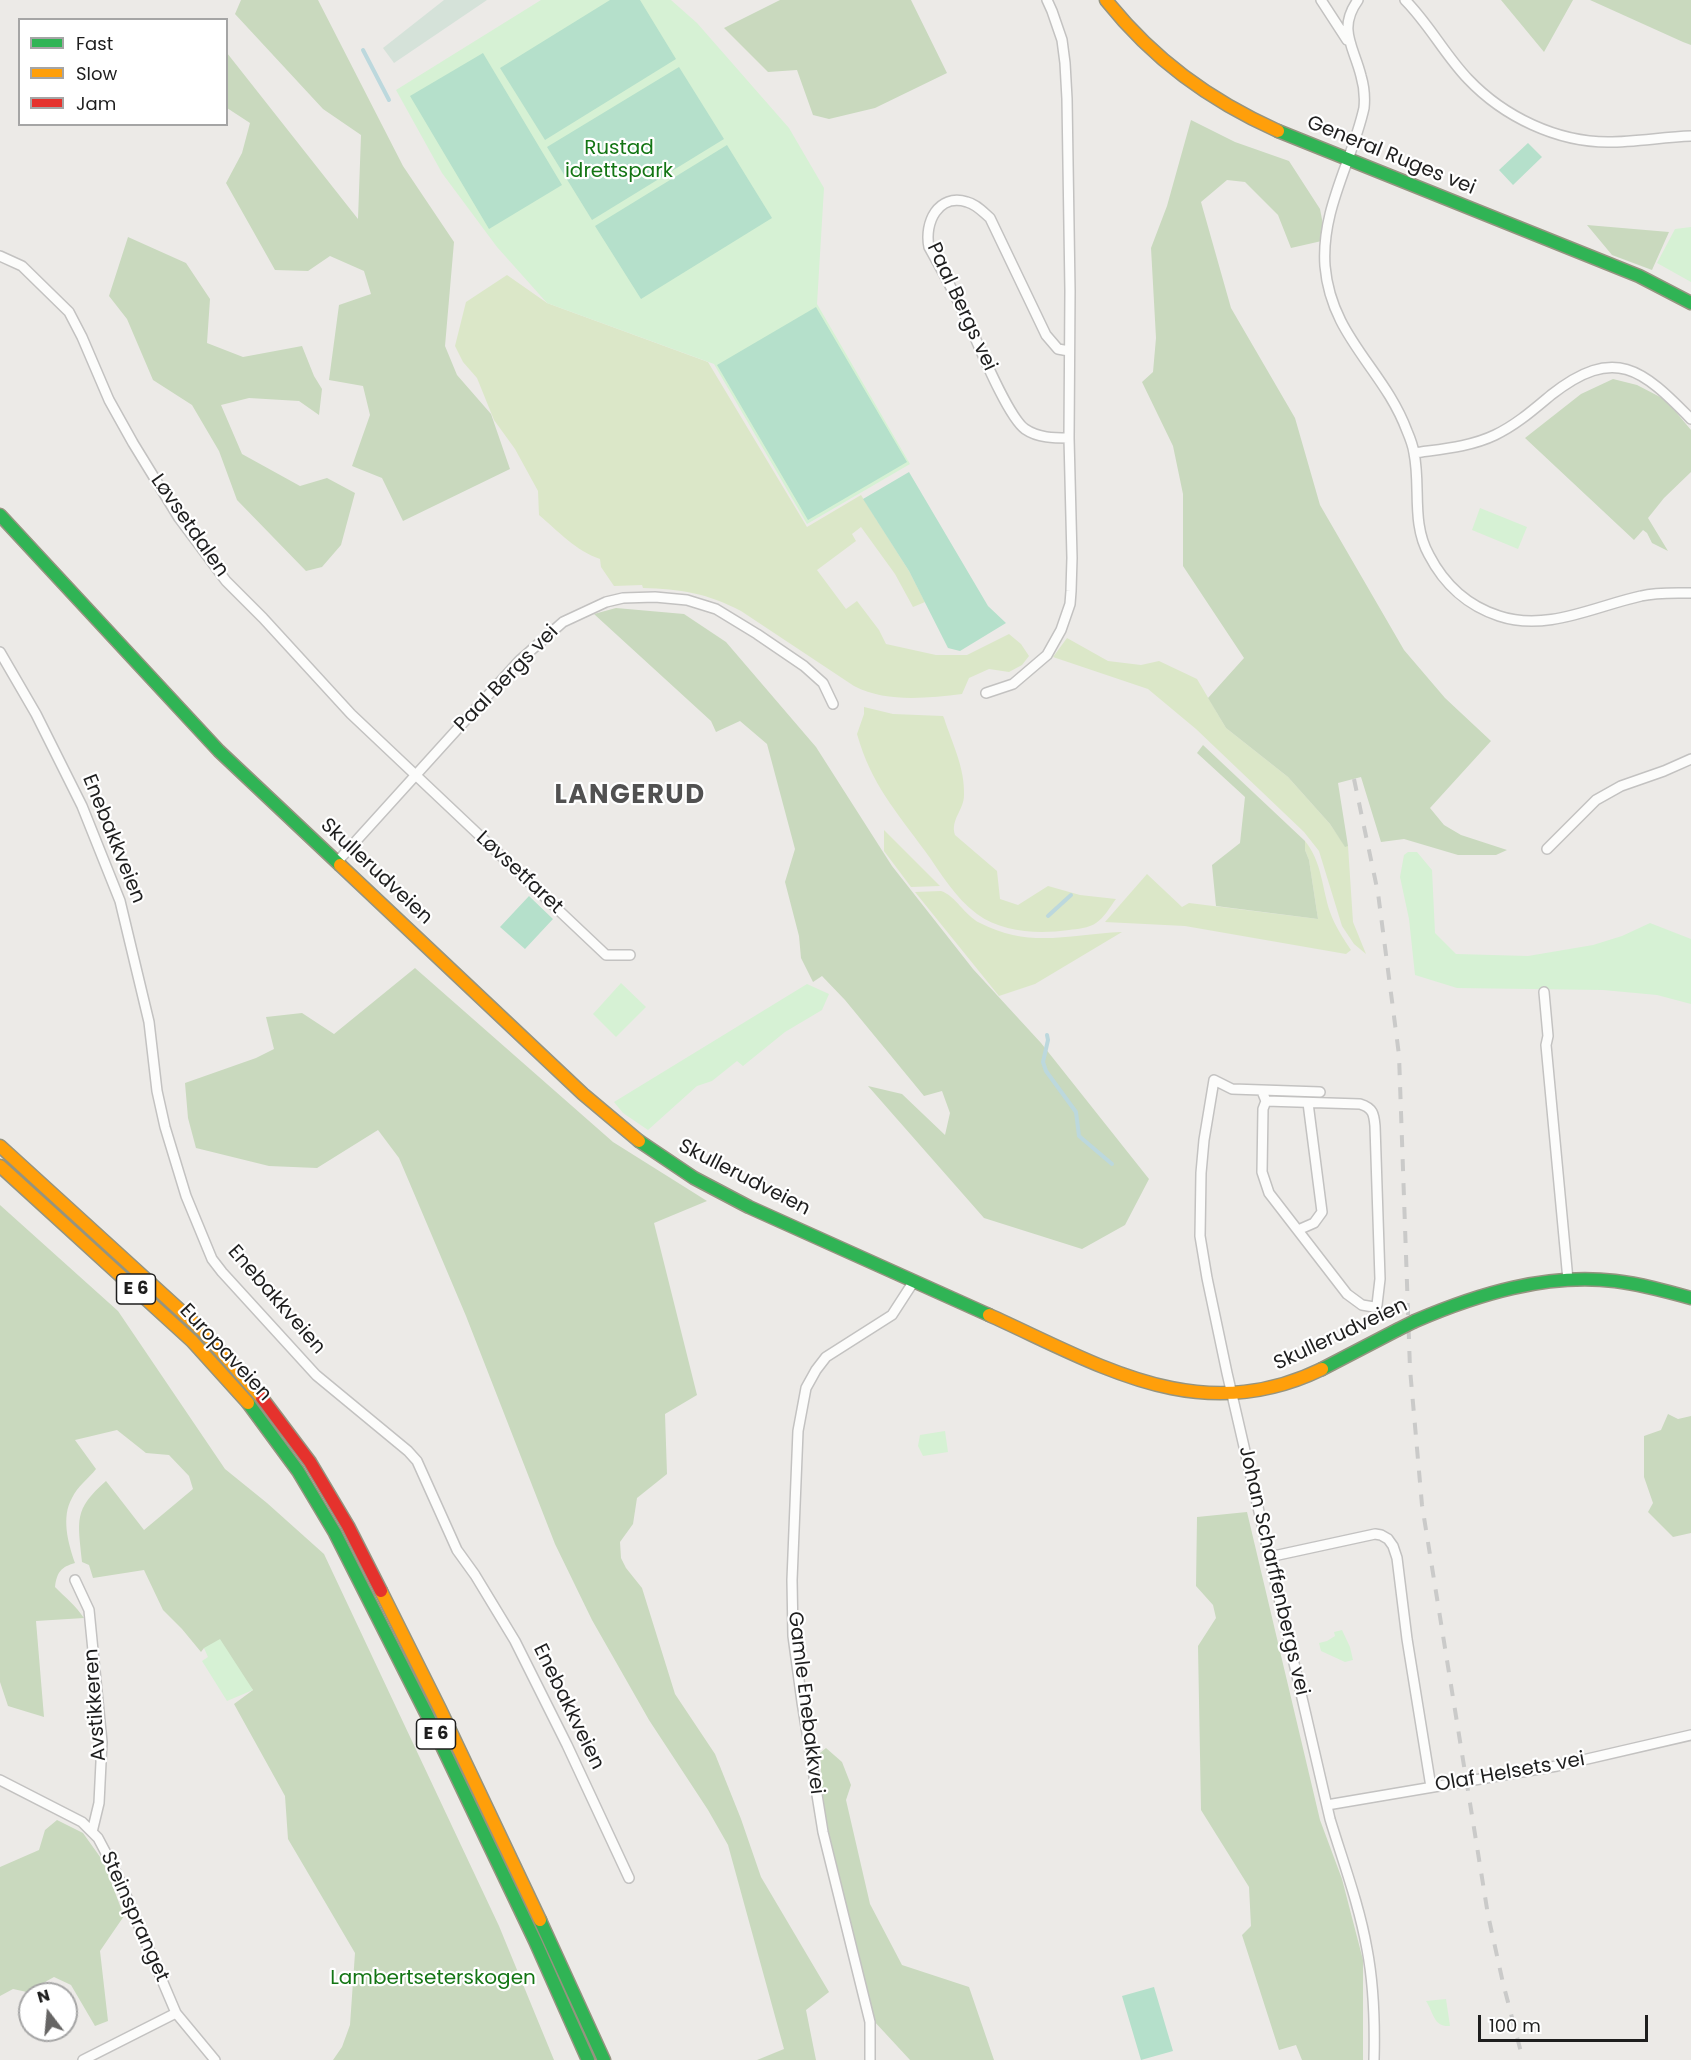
<!DOCTYPE html>
<meta charset="utf-8">
<style>
body{margin:0}
#map{position:relative;width:1691px;height:2060px;overflow:hidden;background:#eceae7;font-family:Poppins,sans-serif}
canvas{display:block}
.legend{position:absolute;left:18px;top:18px;width:210px;height:108px;box-sizing:border-box;background:#fff;border:2px solid #a5a5a5;margin:0;padding:8px 10px;list-style:none;font-size:18px;color:#1e1e1e}
.legend li{display:flex;align-items:center;gap:12px;height:30px}
.legend b{width:30px;border:2px solid #a5a5a5}
.north{position:absolute;left:18px;top:1982px;width:60px;height:60px;box-sizing:border-box;background:#fff;border:2px solid #a5a5a5;border-radius:50%;rotate:344deg;font-size:16px;font-weight:700;line-height:24px;text-align:center;color:#1e1e1e}
.north::after{content:'';display:block;margin:auto;width:21px;height:27px;background:#666564;clip-path:polygon(50% 0,100% 100%,50% 72%,0 100%)}
.scale{position:absolute;left:1478px;top:2015px;width:170px;height:27px;box-sizing:border-box;border:3px solid #1e1e1e;border-top:0;padding-left:8px;font-size:18px;line-height:21px;white-space:nowrap;color:#1e1e1e;-webkit-text-stroke:4px #fff;paint-order:stroke}
</style>
<div id="map">
<canvas width="1691" height="2060"></canvas>
<ul class="legend">
<li><b style="height:8px;background:#30b455"></b>Fast</li>
<li><b style="height:8px;background:#ff9f0a"></b>Slow</li>
<li><b style="height:8px;background:#e5322d"></b>Jam</li>
</ul>
<div class="north">N</div>
<div class="scale">100 m</div>
</div>
<script>
const context = document.querySelector('canvas').getContext('2d');
context.lineJoin = 'round';
function fill(path, color) {
  context.fillStyle = color;
  context.fill(path, 'evenodd');
}
function trace(path, color, width, dash) {
  context.strokeStyle = color;
  context.lineWidth = width;
  context.lineCap = dash ? 'butt' : 'round';
  context.setLineDash(dash || []);
  context.stroke(path);
}
function write(font, color, halo, rows, align = 'center') {
  context.font = font + ' Poppins,sans-serif';
  context.lineWidth = 4.5;
  context.setLineDash([]);
  context.textBaseline = 'middle';
  context.strokeStyle = halo;
  context.fillStyle = color;
  for (const [text, x, y, turn = 0] of rows) {
    context.save();
    context.translate(x, y);
    context.rotate((+turn || 0) * Math.PI / 180);
    context.textAlign = isNaN(turn) ? turn : align;
    if (halo) context.strokeText(text, 0, 0);
    context.fillText(text, 0, 0);
    context.restore();
  }
}
fill(new Path2D(`
 M507,275L547,303L708,362L807,527L861,495L909,571L925,602L913,607L895,574L861,527L852,534L856,541L817,570L846,609L857,601L879,630L886,644L936,655H967L1009,634L1021,644L1029,656L1022,665L1009,672L989,669L969,678L962,694C927,698 887,703 854,686L741,611C707,593 680,589 643,588L642,585L614,586L601,567L600,559C576,551 558,531 539,515L538,491L515,449L494,420L477,378L463,362L455,346L466,302Z
 M1067,638L1108,661L1141,665L1159,661L1197,679L1226,728L1288,777L1330,824L1345,846H1348L1353,922L1366,954L1354,944L1342,926L1319,851L1304,832L1196,729L1148,689L1053,657Z
 M864,707L893,714L943,716L944,718C952,743 965,768 964,795C964,810 950,820 955,835L997,871L1000,899L1018,905L1048,886L1080,895L1116,899C1110,907 1104,918 1096,923C1089,928 1077,929 1069,930C1039,934 1003,933 977,914C955,898 941,873 925,851C896,811 871,784 857,734L864,714Z
 M884,830L940,886L911,887L884,851Z
 M1305,841C1322,862 1322,888 1330,912C1335,926 1343,938 1351,950L1346,954L1185,926L1105,922L1147,874L1182,907L1189,903L1318,919L1309,860L1305,850Z
 M941,891C956,896 964,915 980,923C1031,949 1069,934 1122,932L1035,984L999,996L915,892Z`), '#dbe7c8');
fill(new Path2D(`
 M241,0H318L403,166L454,242L445,346L457,375L491,414L510,469L403,521L382,478L352,466L370,415L363,386L329,380L339,305L371,294L364,271L330,256L308,271L275,270L226,183L242,153L250,123L227,108V53L358,219L361,135L323,109L235,14Z
 M780,0H911L947,73L875,108L829,119L813,115L797,70L768,72L724,28Z
 M1501,0H1573L1544,52Z
 M1590,0H1691V45L1683,42Z
 M1191,120L1235,142L1289,161L1320,209L1326,240L1291,248L1278,215L1245,182L1227,180L1201,202L1231,308L1295,418L1320,505L1404,650L1445,698L1491,741L1430,808L1444,825L1461,835L1507,850L1496,855H1458L1404,839L1381,842L1361,777L1338,783L1348,846L1345,847L1330,824L1288,777L1226,728L1208,698L1244,658L1183,566V494L1173,446L1142,382L1153,372L1156,338L1151,248L1167,206Z
 M1587,225L1669,232L1652,270L1612,255Z
 M128,237L186,263L210,299L207,343L243,357L302,346L314,376L322,389L319,415L299,401L249,398L221,405L242,454L300,486L327,478L355,493L341,545L322,567L306,571L237,500L219,451L192,405L153,380L127,319L109,296Z
 M1613,379L1637,385L1666,400L1691,430V472L1664,498L1648,518L1668,551L1652,543L1647,533L1643,530L1634,540L1525,438L1581,394Z
 M616,608L684,614L726,642L816,747L892,866L973,969L1041,1043L1149,1179L1125,1225L1082,1249L984,1218L868,1086L902,1094L945,1135L950,1113L942,1091L924,1096L845,1000L822,976L813,982L801,958L799,936L785,882L795,849L767,744L740,721L716,732L711,721L594,614Z
 M1203,745L1305,841V850L1309,860L1318,919L1216,906L1212,865L1240,843L1245,797L1197,753Z
 M415,968L613,1142L707,1201L654,1223L697,1395L665,1414L667,1474L637,1498L633,1524L620,1542L621,1558L626,1568L642,1588L675,1694L715,1754L741,1819L761,1877L829,1992L806,2010L816,2060H757L784,2049L728,1845L708,1810L649,1720L592,1620L555,1544L466,1316L399,1158L378,1130L317,1168L269,1166L196,1148L188,1118L185,1083L256,1058L274,1049L266,1017L302,1013L334,1034Z
 M0,1205L118,1311L225,1469L267,1503L324,1554L499,1926L554,2060H333L342,2047L350,2025L355,1953L288,1839L285,1796L234,1704L253,1690L204,1648L201,1652L182,1629L163,1610L144,1570L93,1578L89,1565L82,1562C78,1520 73,1510 106,1481L144,1530L193,1489L189,1476L169,1455L146,1453L117,1430L75,1440L96,1469C89,1478 77,1487 72,1498C61,1517 68,1543 75,1563C61,1567 57,1572 55,1587C65,1597 76,1606 84,1618L36,1621L44,1717L8,1706L0,1682Z
 M1668,1414L1678,1419L1691,1416V1533L1673,1537L1648,1512L1653,1503L1644,1477V1436L1661,1430Z
 M1247,1512L1320,1820L1342,1879L1363,1960V2060H1302L1296,2045L1279,2050L1242,1935L1251,1926L1249,1887L1201,1810L1198,1646L1216,1618L1213,1605L1196,1586L1197,1517Z
 M826,1748L842,1762L851,1785L846,1800L870,1904L902,1965L969,1987L994,2060H910L873,2020L823,1813L820,1753Z
 M57,1820L83,1833L103,1861L124,1916L100,1951L108,2021L95,2026L71,1985L54,1977L27,1992L13,1989L0,1996V1867L39,1850L45,1830Z`), '#c9d9be');
fill(new Path2D(`
 M444,0H487L394,63L383,48Z`), '#d5e2d9');
fill(new Path2D(`
 M541,0H671L697,23L789,128L824,188L817,304L910,464L807,524L714,364L547,303L497,247L442,173L396,90Z
 M1691,227V282L1657,263L1675,229Z
 M1480,508L1527,527L1518,549L1472,530Z
 M1408,852H1417L1432,870L1435,933L1456,954L1528,956L1593,945L1622,936L1650,923L1691,939V1004L1657,995L1603,990L1457,988L1415,975L1409,919L1400,877L1404,855Z
 M621,983L646,1007L616,1037L593,1014Z
 M807,984L829,994L822,1010L785,1032L743,1066L737,1061L712,1081L697,1086L648,1130L623,1113L614,1102Z
 M945,1431L948,1452L923,1456L918,1446L920,1435Z
 M1342,1630L1350,1647L1353,1660L1345,1662L1321,1651L1319,1643L1327,1641L1335,1636L1334,1632Z
 M220,1639L253,1690L227,1701L202,1661L208,1657L204,1648Z
 M1446,1999L1450,2026C1433,2027 1434,2013 1426,2001Z`), '#d6f1d4');
fill(new Path2D(`
 M610,0H640L676,59L545,140L500,68Z
 M483,53L562,185L489,229L410,96Z
 M679,67L724,139L592,220L547,147Z
 M1528,143L1542,157L1513,185L1499,170Z
 M727,145L772,218L641,299L595,226Z
 M816,307L907,462L808,520L717,365Z
 M909,472L988,606L1006,623L960,651L948,648L909,571L863,499Z
 M529,896L553,919L525,949L500,927Z
 M1154,1987L1173,2051L1141,2060L1122,1996Z`), '#b5e0cb');
trace(new Path2D(`
 M363,50L389,100
 M1048,916L1071,895
 M1047,1035L1048,1040L1043,1062L1046,1071L1076,1112L1079,1136L1112,1164`), '#bcd8dd', 4);
const street = new Path2D(`
 M1321,0L1347,40
 M1358,0C1337,29 1354,47 1361,76C1364,86 1365,98 1364,108C1352,162 1321,209 1325,266C1331,337 1384,369 1407,431C1410,438 1413,446 1414,453C1421,487 1411,523 1429,555C1444,584 1468,606 1499,616C1547,632 1595,606 1641,596C1657,592 1675,593 1691,593
 M1405,0C1429,24 1445,55 1468,79C1504,117 1557,142 1608,142C1636,142 1663,137 1691,136
 M0,256L22,266L69,312L82,337L109,400L133,443L179,518L226,581L263,618L351,714L606,955H630
 M1069,438C1054,438 1038,438 1025,429C1008,417 979,346 969,324C957,298 943,272 929,247C924,223 938,193 967,202C976,204 983,212 990,218L1046,335L1058,349L1069,351
 M1414,453C1441,449 1470,447 1495,435C1516,425 1533,410 1551,395C1615,345 1642,369 1691,419
 M0,652L36,714L82,806L120,901L149,1022L157,1091L165,1127L186,1196L212,1259L222,1272L316,1375L408,1451L417,1461L457,1550L475,1575L515,1641L567,1745L629,1878
 M986,693L1013,684L1047,655L1061,630L1070,604L1071,591L1072,558L1069,438L1070,291L1067,99L1065,63L1062,40L1052,11L1047,0
 M1547,849L1596,800L1621,786L1664,771L1691,759
 M337,862L519,661L563,622L606,602L623,598L655,597L687,600L716,609L757,634L804,666L823,683L833,704
 M1544,992L1548,1036L1546,1045L1568,1280
 M1262,1091L1266,1101L1263,1109L1262,1172L1269,1193L1347,1294L1362,1305L1374,1307L1377,1305L1380,1279L1375,1126C1374,1114 1373,1108 1360,1104L1266,1101
 M1320,1092L1232,1089L1214,1080L1204,1140L1201,1173L1200,1236L1207,1278L1227,1373L1330,1819C1343,1862 1359,1904 1367,1949C1374,1986 1375,2023 1374,2060
 M1298,1230L1314,1223L1322,1212L1308,1103
 M1269,1557L1375,1534L1381,1535L1388,1539L1393,1546L1397,1558L1407,1639L1431,1787
 M75,1580L89,1610L102,1742L99,1803L92,1832
 M0,1780L82,1822L98,1838L116,1872L176,2013L215,2060
 M1327,1805L1557,1766L1691,1735
 M83,2060L176,2013
 M870,2060V2022L823,1832L802,1702L793,1636L792,1580L798,1431L806,1388L816,1370L826,1357L892,1315L914,1281`);
const fast = new Path2D(`
 M1278,131L1639,276L1691,303
 M0,515L219,751L340,865
 M639,1141L694,1178L749,1207L989,1315
 M1415,1321C1478,1294 1546,1273 1615,1281C1641,1284 1666,1291 1691,1298
 M1322,1369L1397,1330
 M248,1403L298,1471L335,1533L428,1717L535,1941L588,2060
 M540,1920L604,2060`);
const slow = new Path2D(`
 M1106,0C1153,59 1209,100 1278,131
 M340,865L583,1094L639,1141
 M0,1146L203,1331L262,1398
 M0,1166L192,1341L248,1403
 M989,1315C1100,1365 1199,1429 1322,1369
 M381,1591L440,1709L540,1920`);
const jam = new Path2D(`
 M262,1398L310,1462L348,1526L381,1591`);
trace(street, '#c3c2c1', 12);
trace(fast, '#959480', 15);
trace(slow, '#959480', 15);
trace(jam, '#959480', 15);
trace(street, '#fcfcfb', 9);
trace(fast, '#30b455', 12);
trace(slow, '#ff9f0a', 12);
trace(jam, '#e5322d', 12);
trace(new Path2D(`
 M1354,779L1378,893L1399,1055L1410,1369L1422,1505L1488,1915L1503,1983L1523,2060`), '#cacac9', 4, [12, 12]);
const fastBridge = new Path2D(`
 M1397,1330L1415,1321`);
trace(fastBridge, '#959480', 15, []);
trace(fastBridge, '#30b455', 12);
for (const [x, y, w] of [
 [136,1289,39],
 [436,1734,39]
]) {
  const box = new Path2D();
  box.roundRect(x - w / 2, y - 15, w, 30, 4.5);
  context.fillStyle = '#fff';
  context.fill(box);
  trace(box, '#1e1e1e', 1.5);
}
write('bold 18px', '#1e1e1e', null, [
 ["E 6",136,1289],
 ["E 6",436,1734]
]);
write('20px', '#137514', '#fff', [
 ["Rustad",619,149],
 ["idrettspark",619,172],
 ["Lambertseterskogen",433,1979]
]);
write('20px', '#1e1e1e', '#fff', [
 ["General Ruges vei",1391,156,22],
 ["Paal Bergs vei",961,307,65],
 ["Løvsetdalen",189,526,55],
 ["Paal Bergs vei",507,679,-46],
 ["Enebakkveien",113,839,68],
 ["Skullerudveien",376,872,43],
 ["Løvsetfaret",519,873,43],
 ["Skullerudveien",744,1178,27],
 ["Enebakkveien",276,1300,49],
 ["Skullerudveien",1341,1335,-25],
 ["Europaveien",225,1353,47],
 ["Johan Scharffenbergs vei",1273,1571,77],
 ["Gamle Enebakkvei",805,1703,83],
 ["Avstikkeren",96,1705,-94],
 ["Enebakkveien",568,1707,64],
 ["Olaf Helsets vei",1510,1773,-10],
 ["Steinspranget",134,1917,66]
]);
context.letterSpacing = '1.5px';
write('bold 26px', '#515151', '#fff', [
 ["LANGERUD",630,796]
]);
context.letterSpacing = '0px';
</script>
